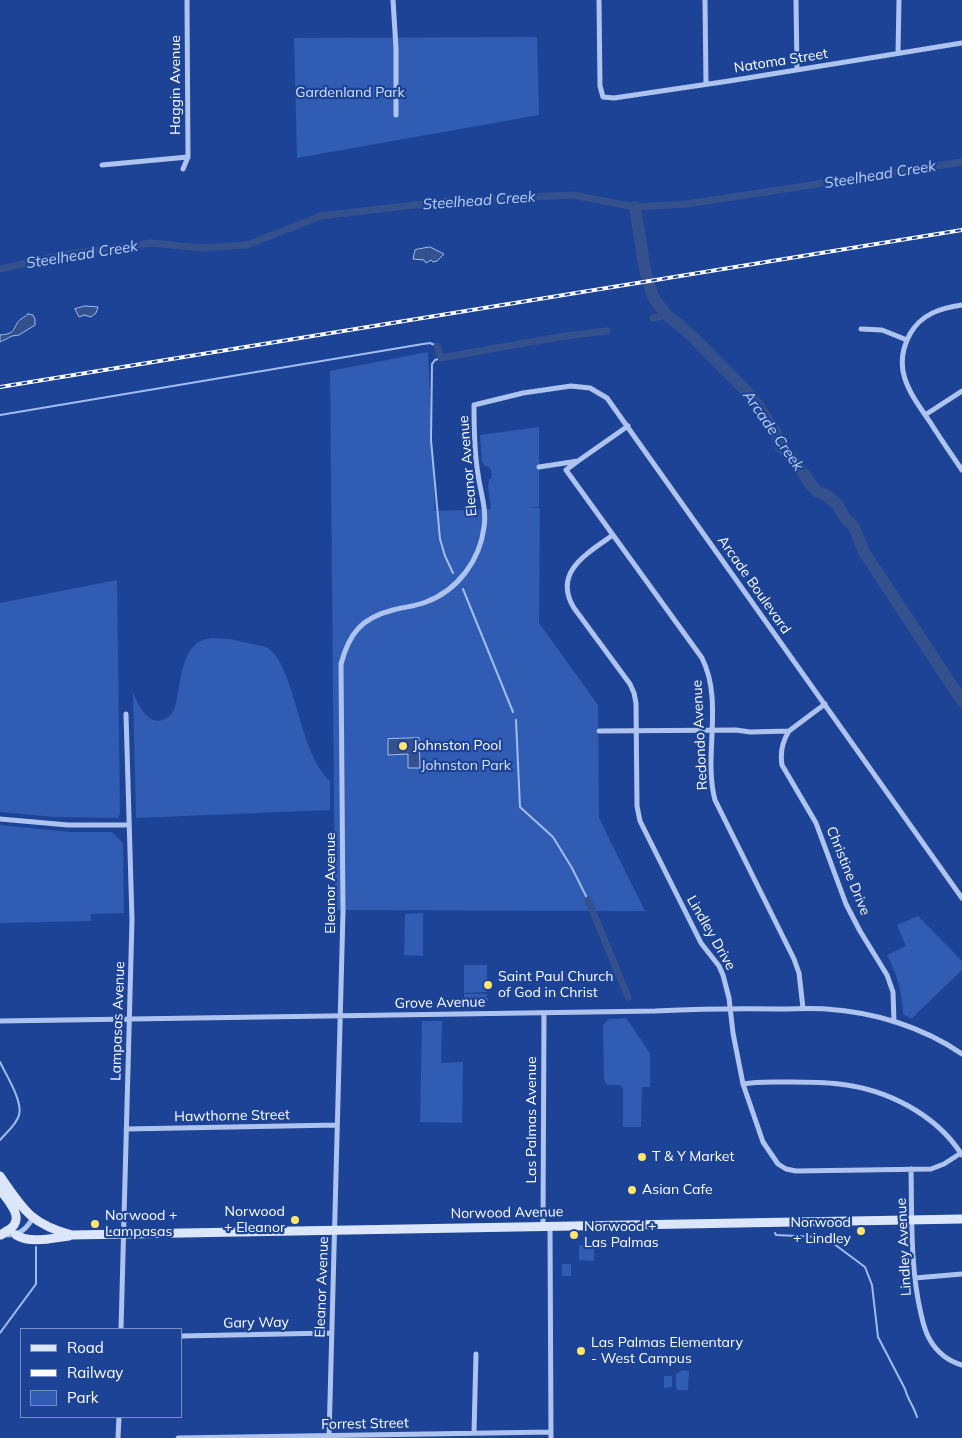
<!DOCTYPE html>
<style>
body{margin:0}
#map{position:relative;width:962px;height:1438px;overflow:hidden;background:#1c4395;font-family:Mulish,sans-serif}
canvas{display:block}
.legend{position:absolute;left:20px;top:1328px;width:162px;height:90px;box-sizing:border-box;background:#1c4395;border:1px solid #778ebf;margin:0;padding:6px 9px;list-style:none;font-size:15px;color:#fff}
.legend li{display:flex;align-items:center;gap:10px;height:25px}
.legend b{width:25px;border:1px solid #778ebf}
</style>
<div id="map">
<canvas width="962" height="1438"></canvas>
<ul class="legend">
<li><b style="height:6px;background:#dce6fb"></b>Road</li>
<li><b style="height:6px;background:#fff"></b>Railway</li>
<li><b style="height:14px;background:#305cb3"></b>Park</li>
</ul>
</div>
<script>
const context = document.querySelector('canvas').getContext('2d');
context.lineJoin = 'round';
function fill(path, color) {
  context.fillStyle = color;
  context.fill(path, 'evenodd');
}
function trace(path, color, width, dash) {
  context.strokeStyle = color;
  context.lineWidth = width;
  context.lineCap = dash ? 'butt' : 'round';
  context.setLineDash(dash || []);
  context.stroke(path);
}
function write(font, color, halo, rows, align = 'center') {
  context.font = font + ' Mulish,sans-serif';
  context.lineWidth = 4.5;
  context.setLineDash([]);
  context.textBaseline = 'middle';
  context.strokeStyle = halo;
  context.fillStyle = color;
  for (const [text, x, y, turn = 0] of rows) {
    context.save();
    context.translate(x, y);
    context.rotate((+turn || 0) * Math.PI / 180);
    context.textAlign = isNaN(turn) ? turn : align;
    if (halo) context.strokeText(text, 0, 0);
    context.fillText(text, 0, 0);
    context.restore();
  }
}
fill(new Path2D(`
 M537,37L539,115L297,158L294,38Z
 M428,352L435,511L491,509L488,486L489,480L492,478L491,469L484,465L482,462L480,435L539,427V507L525,508H540L539,623L598,705L599,818L645,911L335,910L330,371Z
 M117,580L120,814L118,818L54,817L0,812V603Z
 M212,638L230,639L266,647C296,663 297,751 330,781V810L136,818L133,693C139,705 148,727 165,719C170,716 173,713 175,707C182,684 179,641 212,638Z
 M0,825L70,832H112L123,843L124,913L91,914V921L0,923Z
 M423,913V956L404,955L405,914Z
 M918,916L962,961V970L911,1019L903,1014C902,991 897,974 887,955L906,946L897,925Z
 M464,965H487V992L464,993Z
 M464,994H487L486,998H488V1001L464,1002Z
 M626,1018L650,1053V1087H642L641,1127H623V1088L619,1085H607L604,1079L603,1025L609,1019Z
 M422,1021H442L441,1063L463,1062L462,1123L420,1122Z
 M579,1245L594,1247V1261L579,1260Z
 M562,1264H571V1276H562Z
 M682,1370L688,1371L689,1372L688,1390H678L676,1388V1374Z
 M664,1376H672V1387L664,1388Z`), '#305cb3');
const water = new Path2D(`
 M430,247L444,254L437,261L433,262L431,260L426,263L424,260L413,259L415,250Z
 M85,306L98,307L96,313L91,317L84,315L79,317L75,309Z
 M28,314L33,315L35,319V325L19,335L12,336L0,342V335C18,334 12,326 21,319C24,317 26,316 28,314Z
 M419,738L420,768H408V754L388,755V739Z`);
fill(water, '#34518d');
trace(water, '#a1bdf1', 1);
trace(new Path2D(`
 M441,358L435,360L432,364L431,440L440,539L445,556L453,573
 M0,415L423,344L430,343L437,346
 M463,589L513,712
 M516,720L520,807L553,837L572,868L588,900
 M0,1062C6,1075 23,1101 19,1115C17,1124 6,1133 0,1140
 M775,1233L776,1235L818,1237L830,1241L865,1267L872,1285L878,1337L905,1389C908,1400 914,1407 917,1417
 M0,1333L36,1284V1247`), '#a1bdf1', 2);
trace(new Path2D(`
 M0,269L61,255L151,243L202,248L247,245L321,216L448,201L573,195L635,207L687,204L962,162
 M653,318L667,315
 M437,346L441,358L446,357L565,336L607,331
 M588,900L628,997`), '#34518d', 7);
trace(new Path2D(`
 M635,207L645,270L652,294L657,303L667,315L691,335L752,397L776,433L780,446L795,462L813,487L818,492L826,495L837,504L846,519L854,527L864,552L962,701`), '#34518d', 12);
trace(new Path2D(`
 M393,0L396,48V115
 M599,0L600,86L603,97L614,98L729,81L962,43
 M705,0L706,84
 M796,0L797,70
 M898,53L899,0
 M102,165L188,157
 M183,169L188,157L187,0
 M962,305C941,308 921,314 910,334C891,369 910,393 930,422C940,438 951,454 962,470
 M861,329L882,330L907,340
 M925,415L962,391
 M578,461L566,470L702,658C724,702 703,755 715,800L794,959L799,973L803,1008
 M539,467L578,461L628,426
 M613,535C588,553 552,572 574,608L630,684L634,693L636,703L637,806L640,821L701,943L719,966L723,975L729,998L733,1033L743,1084L763,1142L778,1164L786,1169L796,1171L931,1169L944,1164L961,1153
 M599,731L736,730L750,732L789,731L825,704
 M789,731C782,742 780,753 782,765L816,823L846,904L860,931L887,975L893,992L894,1022
 M0,819L68,825H128
 M0,1021L655,1011C697,1009 738,1008 780,1009C796,1009 811,1008 826,1009C874,1012 923,1027 962,1054
 M743,1084C758,1081 774,1082 789,1082C806,1082 823,1082 839,1084C886,1089 936,1114 962,1155
 M126,1129L337,1125
 M911,1169C912,1217 910,1267 921,1314C923,1323 925,1332 930,1340C937,1352 948,1361 962,1365
 M543,1226L544,1013
 M550,1226L551,1438
 M4,1235C19,1235 25,1231 33,1218
 M915,1278L962,1274
 M121,1329L132,920L126,714
 M181,1336L331,1333
 M474,1433L476,1354
 M118,1438L119,1417
 M178,1438L551,1432
 M329,1438L343,912L341,664C349,634 361,618 393,610C404,607 416,606 426,602C458,590 480,560 484,527C487,509 480,491 478,474C474,451 474,428 474,405L523,393L571,386L590,388L607,398L962,898`), '#aec4ef', 5);
trace(new Path2D(`
 M0,1176C23,1209 30,1224 72,1235L962,1219
 M0,1189C6,1199 22,1214 14,1225C11,1230 5,1231 1,1235
 M16,1235C30,1244 53,1238 69,1236`), '#dce6fb', 9);
const rail = new Path2D(`
 M0,387L962,230`);
trace(rail, '#fff', 4);
trace(rail, '#1c4395', 2, [5.5]);
for (const [x, y, r, color] of [
 [403,746,5,"#ffe56c"],
 [488,985,5,"#ffe56c"],
 [642,1157,5,"#ffe56c"],
 [632,1190,5,"#ffe56c"],
 [295,1220,5,"#ffe56c"],
 [95,1224,5,"#ffe56c"],
 [861,1231,5,"#ffe56c"],
 [574,1235,5,"#ffe56c"],
 [581,1351,5,"#ffe56c"]
]) {
  const dot = new Path2D();
  dot.arc(x, y, r, 0, 2 * Math.PI);
  context.fillStyle = color;
  context.fill(dot);
  trace(dot, '#1c4395', 2);
}
write('14px', '#fff', '#1c4395', [
 ["Natoma Street",781,61,-9],
 ["Haggin Avenue",176,85,-90],
 ["Eleanor Avenue",468,466,-95],
 ["Arcade Boulevard",754,585,55],
 ["Redondo Avenue",700,735,-93],
 ["Christine Drive",848,871,68],
 ["Eleanor Avenue",331,883,-90],
 ["Lindley Drive",711,933,60],
 ["Grove Avenue",440,1003,-1],
 ["Lampasas Avenue",118,1021,-88],
 ["Hawthorne Street",232,1116,-1],
 ["Las Palmas Avenue",532,1120,-90],
 ["Norwood Avenue",507,1213,-1],
 ["Lindley Avenue",904,1247,-93],
 ["Eleanor Avenue",322,1287,-88],
 ["Gary Way",256,1323,-1],
 ["Forrest Street",365,1424,-1]
]);
write('14px', '#d5e2fb', '#1c4395', [
 ["Gardenland Park",350,93],
 ["Johnston Park",466,766]
]);
write('14px', '#fff', '#1c4395', [
 ["Johnston Pool",413,746],
 ["Saint Paul Church",498,977],
 ["of God in Christ",498,993],
 ["T & Y Market",652,1157],
 ["Asian Cafe",642,1190],
 ["Norwood",285,1212,"right"],
 ["+ Eleanor",285,1228,"right"],
 ["Norwood +",105,1216],
 ["Lampasas",105,1232],
 ["Norwood",851,1223,"right"],
 ["+ Lindley",851,1239,"right"],
 ["Norwood +",584,1227],
 ["Las Palmas",584,1243],
 ["Las Palmas Elementary",591,1343],
 ["- West Campus",591,1359]
], 'left');
write('italic 15px', '#bacff6', '#1c4395', [
 ["Steelhead Creek",880,175,-9],
 ["Steelhead Creek",479,201,-4],
 ["Steelhead Creek",82,255,-9],
 ["Arcade Creek",773,431,55]
]);
</script>
